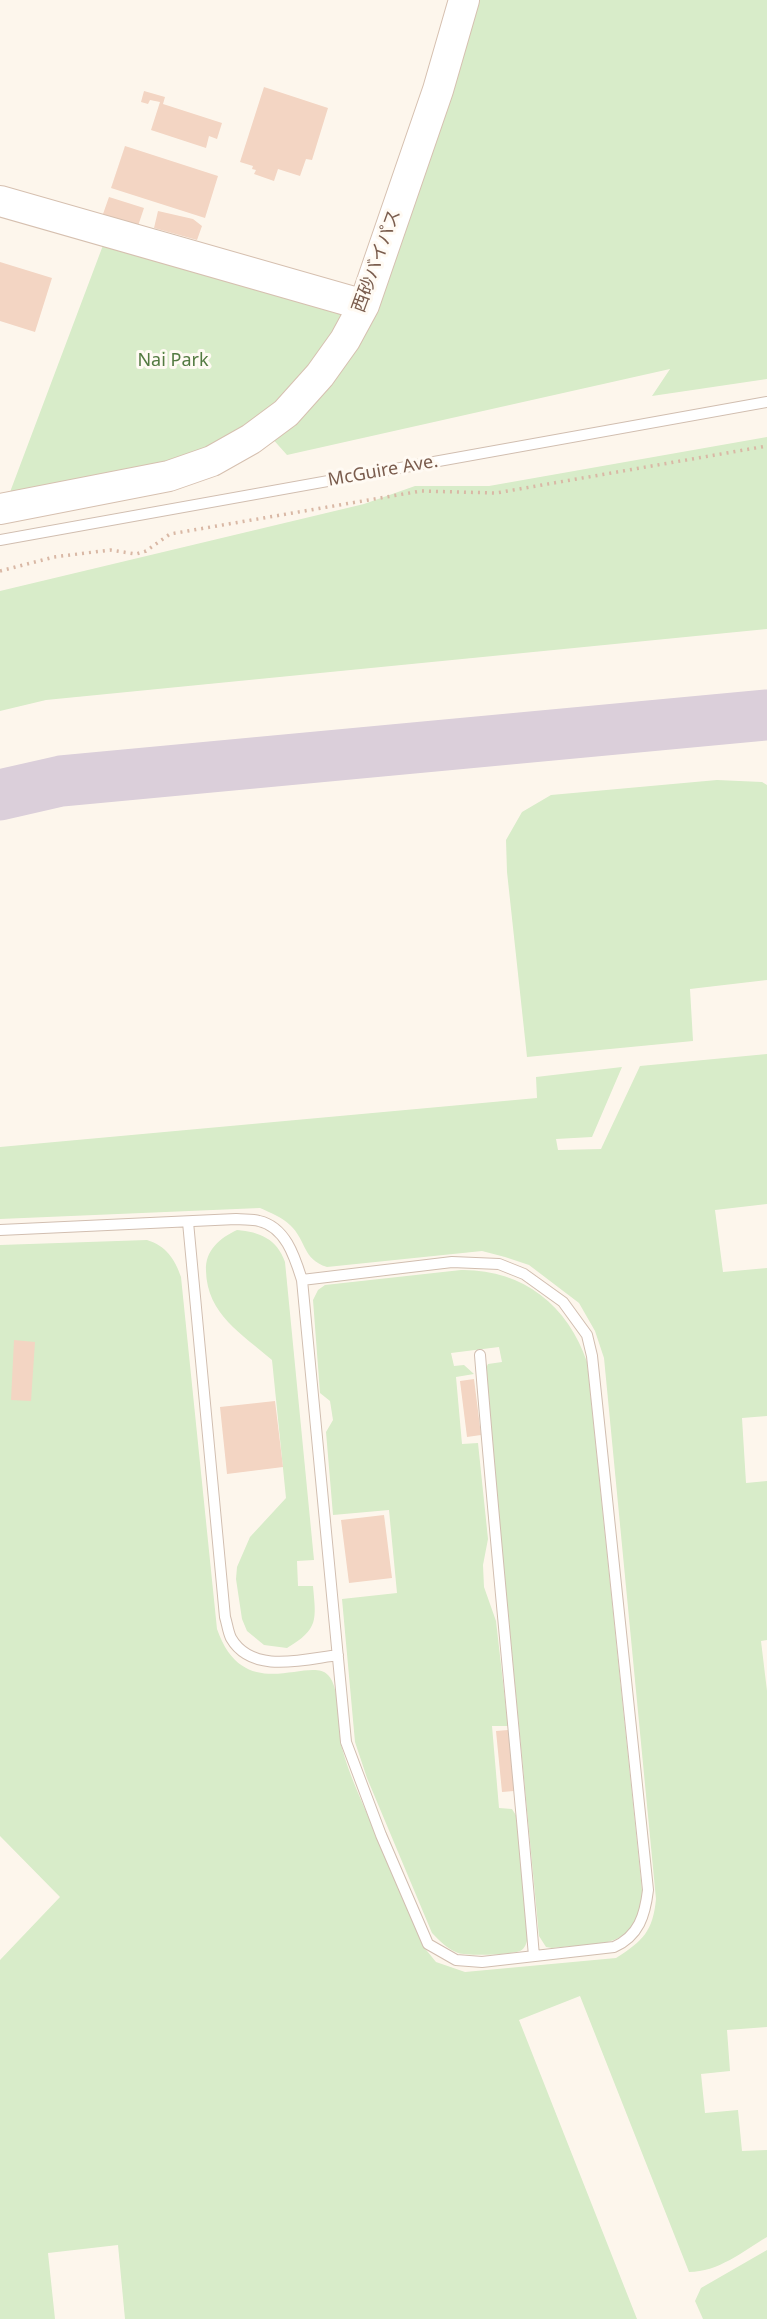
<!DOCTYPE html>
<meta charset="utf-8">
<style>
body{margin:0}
canvas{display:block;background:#fdf6ec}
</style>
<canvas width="767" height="2319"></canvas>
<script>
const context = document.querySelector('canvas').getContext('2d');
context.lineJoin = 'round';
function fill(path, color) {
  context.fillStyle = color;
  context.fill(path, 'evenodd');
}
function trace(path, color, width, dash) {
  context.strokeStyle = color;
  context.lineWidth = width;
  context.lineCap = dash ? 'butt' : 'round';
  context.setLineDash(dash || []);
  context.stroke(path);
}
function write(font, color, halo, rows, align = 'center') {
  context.font = font + ' "Noto Sans","Noto Sans JP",sans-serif';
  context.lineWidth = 6;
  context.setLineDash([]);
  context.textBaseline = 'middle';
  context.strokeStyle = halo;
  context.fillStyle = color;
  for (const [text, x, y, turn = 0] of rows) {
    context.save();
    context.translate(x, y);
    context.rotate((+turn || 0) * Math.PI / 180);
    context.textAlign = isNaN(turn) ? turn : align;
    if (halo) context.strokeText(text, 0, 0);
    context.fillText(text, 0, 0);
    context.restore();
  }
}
fill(new Path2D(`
 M476,0H767V379L652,396L670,369L287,455L270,436L316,398Z
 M108,232L364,305L256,436L4,508Z
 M767,437V629L46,700L0,711V591L364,504L415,486H489Z
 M717,780L762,782L767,785V980L690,989L693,1041L527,1057L507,872L506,840L522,812L551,795Z
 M767,1054V1204L715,1210L723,1272L767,1268V1416L742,1418L746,1483L767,1481V1640L761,1641L767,1691V2027L727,2030L730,2071L701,2074L705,2113L738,2110L742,2151L767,2150V2237C742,2252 718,2272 689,2272L580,1996L519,2020L637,2319H125L118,2245L48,2253L55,2319H0V1960L60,1897L0,1836V1245L147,1240C166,1246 175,1259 181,1277L217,1629C244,1707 309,1655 328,1675C341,1688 337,1729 342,1748C349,1775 362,1801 373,1828C390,1867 406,1907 423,1946L436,1962L465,1972L616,1958C643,1941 653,1931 656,1899L604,1358L595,1331L579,1303L529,1265L505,1257L482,1251L327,1267C302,1259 307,1241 290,1225C282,1217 271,1213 260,1208L0,1219V1147L537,1098L536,1077L622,1067L592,1137L556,1139L558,1150L601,1149L640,1066Z
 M237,1230C260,1232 277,1239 285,1262L314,1560L297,1561L298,1586H313C316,1620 319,1629 287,1648L264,1645L247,1631L242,1619L236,1579L237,1567L250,1537L286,1498L272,1360C242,1334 207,1314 206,1271C205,1250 220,1238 237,1230Z
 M461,1270C522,1269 568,1305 587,1362L642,1890C640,1951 599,1943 552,1948L546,1947L539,1936L485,1370L488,1364L502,1362L499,1347L451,1353L454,1366L464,1365L474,1374L456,1377L462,1444L478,1443L488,1539L483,1565L484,1587L496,1621L508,1726H492L499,1808L512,1809L517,1817L528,1937C527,1942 525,1949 520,1951C511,1955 467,1956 458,1953C447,1949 440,1941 432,1933L367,1778L355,1742L342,1599L397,1593L389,1510L333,1515L326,1432L333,1420L330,1401L320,1393L313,1300L318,1290L325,1285Z
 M767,2250V2319H703L695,2301L701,2288Z`), '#d8ecc9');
trace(new Path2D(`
 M0,795L61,781L767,715`), '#dbcfda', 51);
fill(new Path2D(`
 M264,87L328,108L312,160L306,159L300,176L278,169L274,181L254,174L256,170L252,169L253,166L240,162Z
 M144,91L165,97L163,104L222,123L217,139L209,136L206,148L151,130L160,102L150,100L148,104L141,102Z
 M125,146L218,176L205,218L111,188Z
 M109,197L144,208L138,226L103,214Z
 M158,211L193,219L202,226L197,240L154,228Z
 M0,262L52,278L35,332L0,321Z
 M14,1340L35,1342L31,1401L11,1400Z
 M474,1379L481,1435L467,1437L460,1381Z
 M275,1401L283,1467L227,1474L220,1407Z
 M384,1515L392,1578L349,1583L341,1520Z
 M508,1730L514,1791L502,1792L496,1731Z`), '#f3d5c3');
const lane = new Path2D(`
 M0,540L767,402
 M188,1222L225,1617C227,1623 228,1632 231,1638C252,1675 305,1659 338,1655
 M0,1230L236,1219C244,1220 252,1219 259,1221C286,1227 295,1258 302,1280L346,1742L381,1835L428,1944L456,1960L482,1962L614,1947C639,1936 645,1915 648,1890L592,1356L587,1335L563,1302L524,1274L499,1264L452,1262L302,1280
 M480,1355C496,1555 517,1755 534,1956`);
const secondary = new Path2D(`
 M0,201L364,305
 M0,509L169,476L212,461L251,439L286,413L320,375L345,340L364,305L438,90L464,0`);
trace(lane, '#d1beb0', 12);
trace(secondary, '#d6c0b0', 32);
trace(new Path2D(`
 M0,571L54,557L110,550L136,554L146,551L170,534L421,491L496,493L767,446`), '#d9b8a5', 3.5, [2, 5]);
trace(lane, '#fff', 10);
trace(secondary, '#fff', 30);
write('18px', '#7a5c4d', '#fffaf3', [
 ["西砂バイパス",377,261,-70],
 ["McGuire Ave.",383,471,-10]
]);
write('18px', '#537a41', '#fffaf3', [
 ["Nai Park",173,361]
]);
</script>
